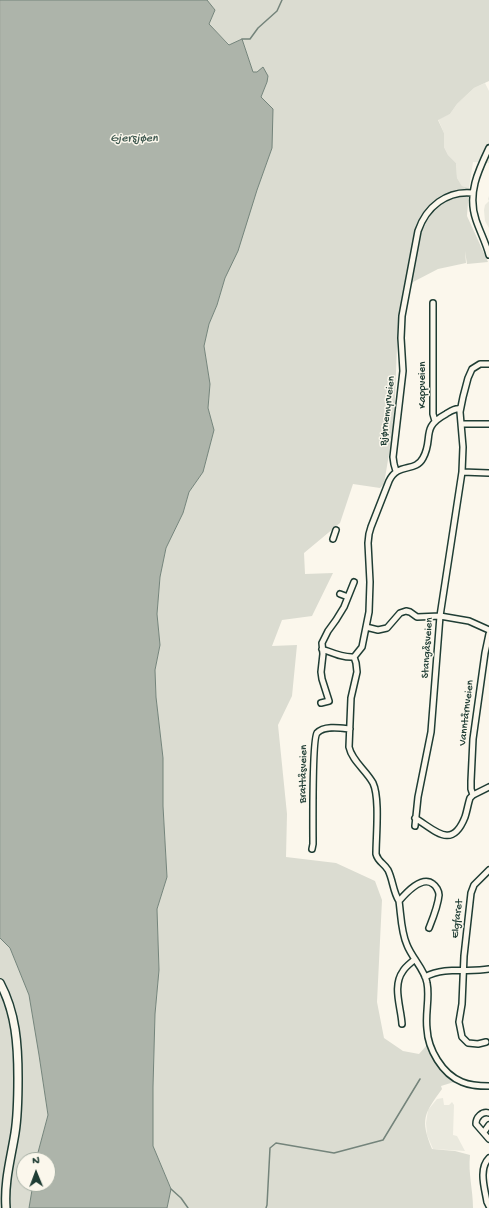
<!DOCTYPE html>
<meta charset="utf-8">
<style>
body{margin:0}
#map{position:relative;width:489px;height:1208px;overflow:hidden;background:#fbf7ec;font-family:"Gochi Hand",sans-serif}
canvas{display:block}
.north{position:absolute;left:16px;top:1152px;width:40px;height:40px;box-sizing:border-box;background:#fbf7ec;border:1px solid #a3ada2;border-radius:50%;rotate:359deg;font-size:11px;font-weight:700;line-height:16px;text-align:center;color:#1f3d34}
.north::after{content:'';display:block;margin:auto;width:14px;height:18px;background:#1f3d34;clip-path:polygon(50% 0,100% 100%,50% 72%,0 100%)}
</style>
<div id="map">
<canvas width="489" height="1208"></canvas>
<div class="north">N</div>
</div>
<script>
const context = document.querySelector('canvas').getContext('2d');
context.lineJoin = 'round';
function fill(path, color) {
  context.fillStyle = color;
  context.fill(path, 'evenodd');
}
function trace(path, color, width, dash) {
  context.strokeStyle = color;
  context.lineWidth = width;
  context.lineCap = dash ? 'butt' : 'round';
  context.setLineDash(dash || []);
  context.stroke(path);
}
function write(font, color, halo, rows, align = 'center') {
  context.font = font + ' "Gochi Hand",sans-serif';
  context.lineWidth = 3;
  context.setLineDash([]);
  context.textBaseline = 'middle';
  context.strokeStyle = halo;
  context.fillStyle = color;
  for (const [text, x, y, turn = 0] of rows) {
    context.save();
    context.translate(x, y);
    context.rotate((+turn || 0) * Math.PI / 180);
    context.textAlign = isNaN(turn) ? turn : align;
    if (halo) context.strokeText(text, 0, 0);
    context.fillText(text, 0, 0);
    context.restore();
  }
}
fill(new Path2D(`
 M485,83L489,91V163L473,162L469,188L462,186L457,178L456,163L448,155L444,147V133L438,119L450,114L457,104L474,88Z
 M489,196V228L485,221L484,210L485,205L489,201L488,199Z
 M443,1098L444,1105H449L452,1102L454,1105L453,1135L457,1136L465,1151L433,1149L427,1135L426,1123L428,1110L437,1099Z`), '#eae9de');
fill(new Path2D(`
 M207,0H489V81L474,88L457,104L450,114L438,120L444,133V147L448,155L456,163L457,178L462,186L469,188L467,216L488,262L467,264L465,251L466,263L438,269L413,282L398,320L394,424L384,484L380,488L353,484L340,523L304,553L305,574L333,573L312,616L282,620L272,646L297,645L292,696L278,725L287,814L286,857L336,863L375,881L382,900L377,1002L384,1038L403,1051L419,1054L427,1045C434,1063 439,1070 454,1082L441,1086L442,1089C424,1114 420,1119 432,1149L455,1151L470,1155C468,1174 473,1189 473,1208H167L171,1189L153,1146V1087L155,1014L159,967L157,909L167,877L163,806V758L156,697L155,670L160,645L157,614L160,576L166,548L183,513L189,492L203,472L214,430L208,408L210,384L204,346L209,324L217,305L225,278L272,148L261,97L267,82L260,70L257,72H253L242,39L230,45L209,24L215,10Z
 M0,938L10,948L29,995L39,1055L48,1115L36,1160H24V1184H33L29,1208H0Z`), '#dbdcd1');
const water = new Path2D(`
 M0,0H207L215,10L209,24L229,45L242,39L253,72H257L263,67L268,76L267,82L261,97L273,109L272,148L257,190L238,251L225,278L217,305L209,324L204,346L210,384L208,408L214,430L203,472L189,492L183,513L166,548L160,577L157,614L160,645L155,670L156,697L163,758V806L167,877L157,909L159,970L155,1014L153,1087V1146L171,1189L167,1208H29L33,1184H48V1160H36L48,1115L39,1055L29,995L10,948L0,938Z`);
fill(water, '#adb4aa');
trace(water, '#74847b', 1);
trace(new Path2D(`
 M242,39H250L258,28L277,11L282,0
 M171,1189L181,1198L188,1208
 M266,1208L267,1205L270,1148L276,1143L334,1153L383,1140L420,1079`), '#74847b', 1.5);
const minor = new Path2D(`
 M489,148C478,171 467,194 476,220C480,232 486,243 489,255
 M433,303V414L435,421
 M461,424H489
 M396,471L394,464L393,457L403,371L401,338L402,316L418,231C426,207 447,190 473,193
 M462,472L489,473
 M333,539L336,530
 M340,594L348,597
 M366,627L378,630L387,628L400,613L406,611L410,612L417,617L440,616L469,621L489,630
 M322,649C333,653 343,658 354,657L362,647L369,612L370,582L368,543L369,534L371,527L389,481C398,462 415,473 423,458C434,438 420,428 446,414C451,411 455,408 460,409
 M354,657L356,663L357,672L351,698L349,747C352,761 366,770 373,783C380,798 376,836 376,854C378,862 384,863 388,870C393,880 393,892 399,901
 M321,703L329,701L322,679L321,672L323,654L322,643L328,631L336,620L344,607L354,582
 M473,795L471,789V781L473,739L485,653L489,634
 M415,818C436,831 452,850 465,817C467,811 468,804 470,798L473,795L489,787
 M415,826L418,797L431,732L440,616L462,472L463,447L460,412L463,397L468,378L472,369L480,364H489
 M312,849L313,844C313,829 312,740 317,733C324,725 341,728 350,729
 M429,928C433,918 438,906 439,895C439,891 436,886 433,884C422,875 406,893 399,901C401,915 401,932 407,945C412,958 425,970 427,983C430,998 425,1013 427,1029C428,1049 442,1074 462,1082C471,1086 480,1086 489,1086
 M425,977C446,966 468,973 489,969
 M402,1024C401,1007 392,986 403,971C406,966 411,963 415,959
 M486,1042L478,1044L468,1043L462,1037L459,1022L462,1004L464,956L471,893L474,885L489,870
 M489,1113C482,1111 476,1117 476,1124L489,1139
 M484,1132L489,1125
 M489,1158C478,1169 485,1189 487,1202L489,1206`);
const secondary = new Path2D(`
 M0,983C16,1013 18,1045 18,1078C18,1096 18,1114 15,1133C11,1158 4,1182 6,1208`);
trace(minor, '#1f3d34', 8);
trace(secondary, '#1f3d34', 10);
trace(minor, '#fbf7ec', 5);
trace(secondary, '#fbf7ec', 7);
write('11px', '#1f3d34', '#fbf7ec', [
 ["Kappveien",423,385,-90],
 ["Bjørnemyrveien",388,411,-83],
 ["Stangåsveien",428,648,-86],
 ["Vanntårnveien",467,713,-83],
 ["Brattåsveien",304,774,-89],
 ["Elgfaret",458,919,-83]
]);
write('italic 12px', '#425b52', '#fbf7ec', [
 ["Gjersjøen",134,139]
]);
</script>
